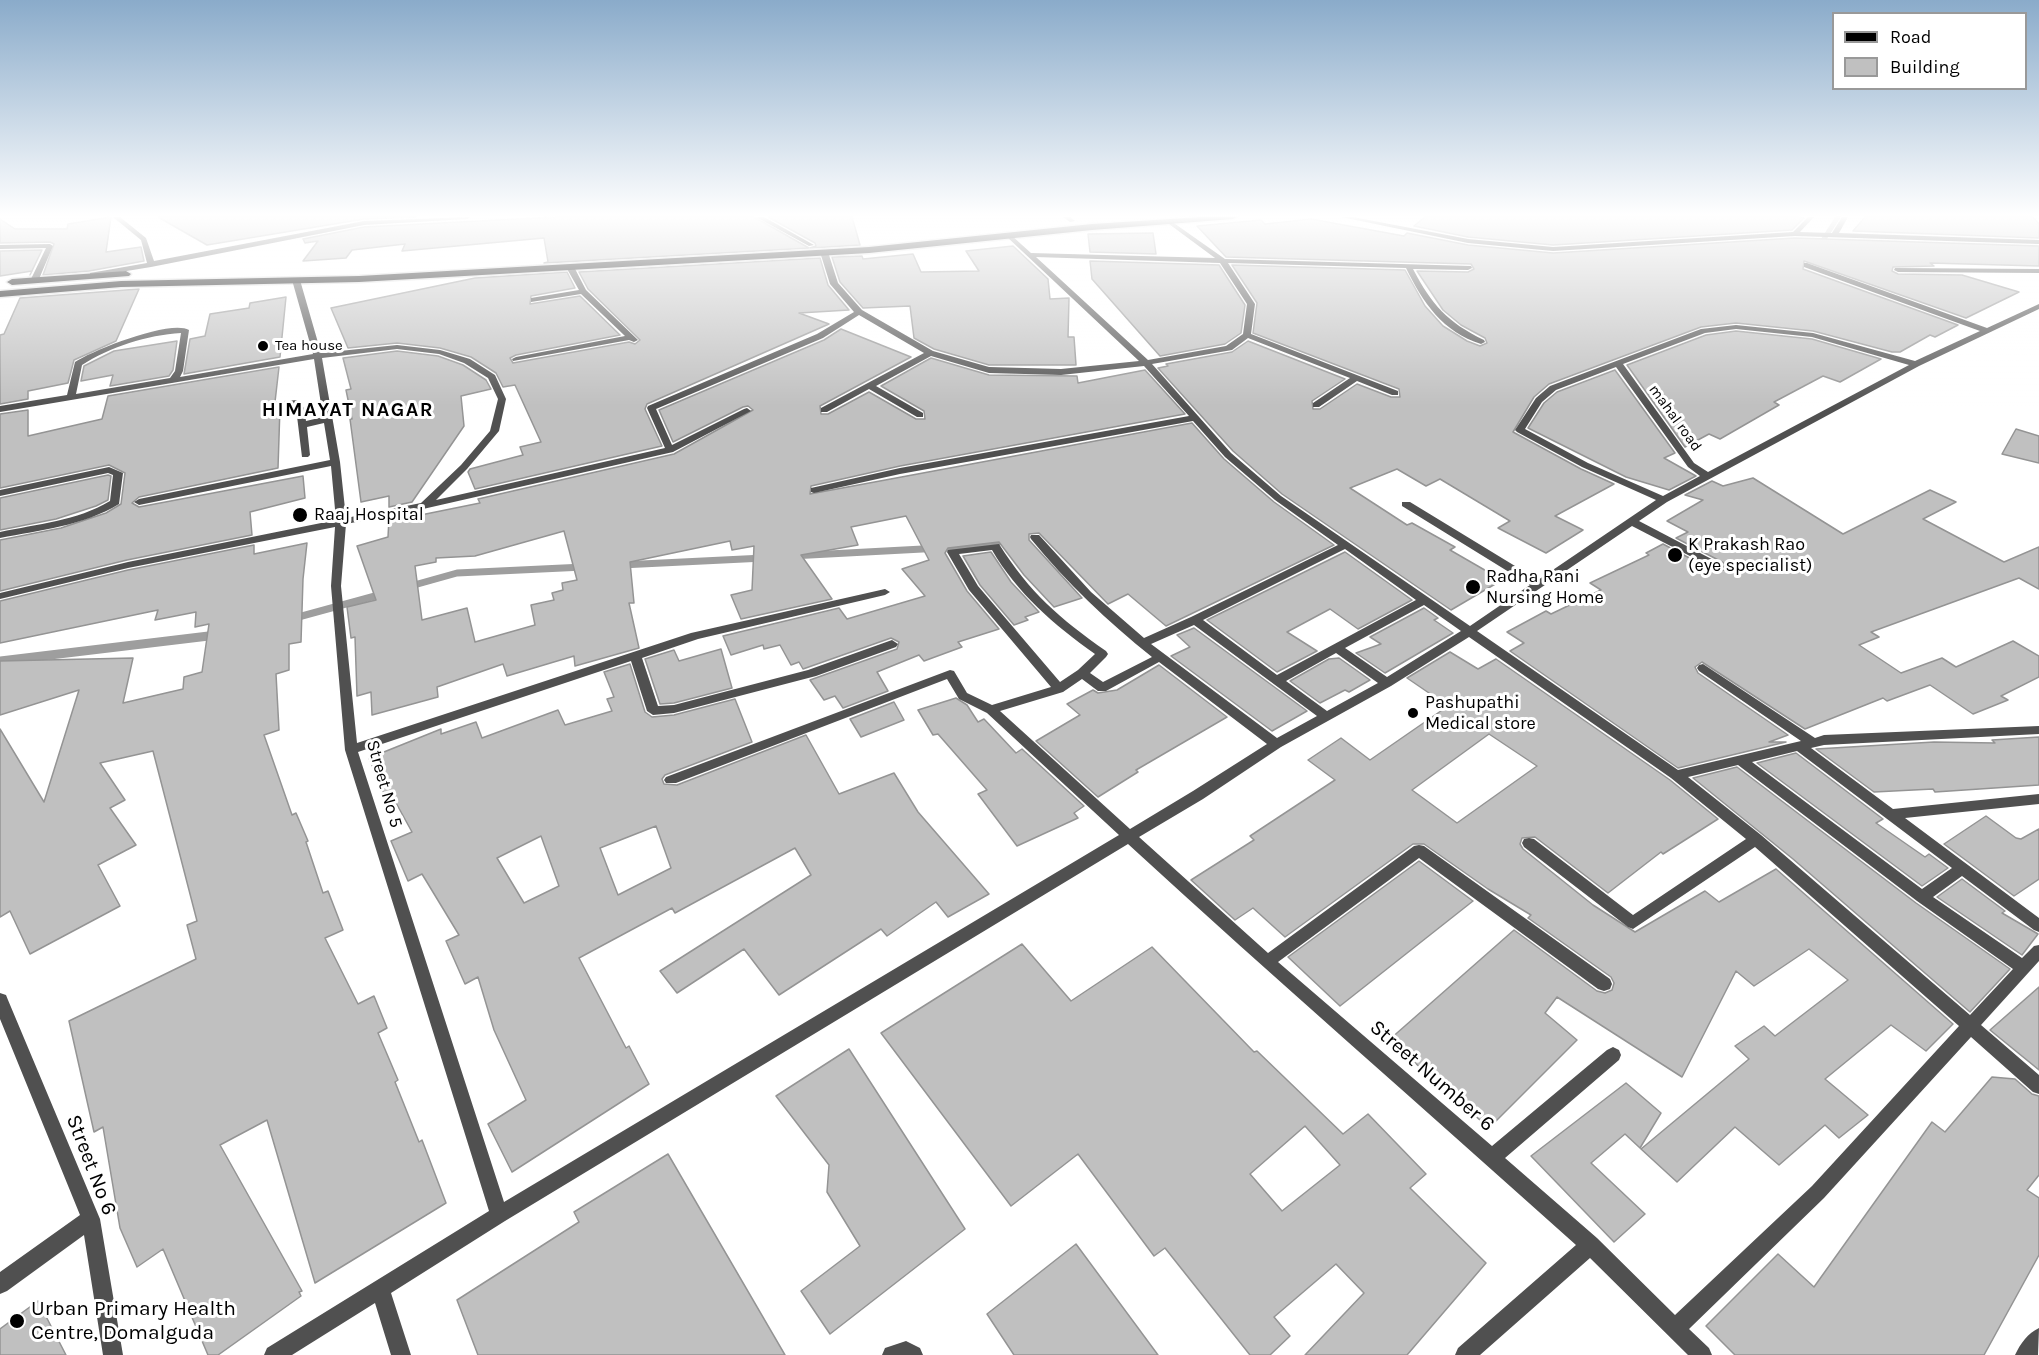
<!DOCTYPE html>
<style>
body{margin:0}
#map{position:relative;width:2039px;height:1355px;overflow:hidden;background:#fff;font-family:Karla,sans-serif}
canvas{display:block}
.legend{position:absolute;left:1832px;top:12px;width:195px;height:78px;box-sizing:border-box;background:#fff;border:2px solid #999;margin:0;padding:8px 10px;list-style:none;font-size:18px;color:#000}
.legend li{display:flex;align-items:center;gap:12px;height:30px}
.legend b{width:30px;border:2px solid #999}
</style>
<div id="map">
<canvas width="2039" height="1355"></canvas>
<ul class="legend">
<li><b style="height:8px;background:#000"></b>Road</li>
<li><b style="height:16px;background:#c0c0c0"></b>Building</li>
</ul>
</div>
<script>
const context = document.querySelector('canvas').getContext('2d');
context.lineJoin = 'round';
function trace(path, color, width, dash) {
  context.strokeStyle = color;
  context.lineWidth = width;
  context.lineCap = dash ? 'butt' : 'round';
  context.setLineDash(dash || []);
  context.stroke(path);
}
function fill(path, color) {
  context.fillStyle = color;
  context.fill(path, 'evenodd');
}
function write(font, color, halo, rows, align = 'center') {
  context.font = font + ' Karla,sans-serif';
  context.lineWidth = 6;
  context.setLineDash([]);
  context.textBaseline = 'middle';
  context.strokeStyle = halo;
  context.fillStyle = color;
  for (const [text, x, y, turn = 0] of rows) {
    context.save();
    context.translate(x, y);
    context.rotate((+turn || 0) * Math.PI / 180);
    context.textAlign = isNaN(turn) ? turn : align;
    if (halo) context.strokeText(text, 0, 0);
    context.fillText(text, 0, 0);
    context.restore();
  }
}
trace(new Path2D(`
 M1822,242L1838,217`), '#9e9e9e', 5);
trace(new Path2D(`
 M791,556L979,546L1003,541
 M621,565L764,558
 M407,587L457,573L584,567
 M291,619L386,593`), '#9e9e9e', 7);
trace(new Path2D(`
 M0,661L217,635`), '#9e9e9e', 9);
const building = new Path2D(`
 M111,217L106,252L141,247L144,261L89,271L43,275L54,244L50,242L0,243V219L15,229H67L68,224Z
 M158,217H416L364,219L207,245Z
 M556,217H754L809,248L544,263L548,262L544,238L402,251L405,244L352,250L346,258L303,261L318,241L305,243L303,239L364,227Z
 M768,217H852L860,245L810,248L816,246L815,243Z
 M1425,217H1799L1804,218L1792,230L1553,245L1468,237L1414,226Z
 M1865,217H2033L2039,224V238L1853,231Z
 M1311,219L1404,236L1407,233L1468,245L1553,253L1795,238L2039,246V266L1930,263L1934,266L1893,267L1892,271L1898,274L1962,275L2019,292L1966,318L1804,261L1803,269L1958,325L1935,337L1930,335L1900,352H1892L1813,331L1736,323L1701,327L1549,384L1534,397L1513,432L1581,469L1614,484L1555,516L1583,530L1546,553L1498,528L1510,521L1440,479L1426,486L1397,469L1350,488L1407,525L1412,523L1455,547L1450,550L1502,580L1451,610L1282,494L1233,451L1158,368L1168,366L1166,364L1232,352L1248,341L1345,379L1312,401L1313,409H1320L1357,384L1391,397H1400L1399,389L1253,333L1257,303L1232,265L1405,270L1425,306L1443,326L1467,341L1480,346L1487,343L1485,338L1461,325L1443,310L1417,271L1468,272L1474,269L1471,264L1226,257L1197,226L1261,220L1265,224Z
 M1153,233L1156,254L1090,252L1088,234Z
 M1013,246L1048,279L1050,299L1069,298L1068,337H1074L1076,365H989L934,349L914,338L910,306L863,308L840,282L832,257L862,256L863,259L913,254L921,272L979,271L966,251Z
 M42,250L30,275L32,271L0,276V251Z
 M820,258L828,285L849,310L799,313L829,324L647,404L645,409L662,446L475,489L468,472L470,469L523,455L520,447L541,442L515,385L503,387L496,373L471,357L440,348L397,343L348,348L331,308L475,278L567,272L575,288L531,296L530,304L580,296L620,335L516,355L510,358L513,363L629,342L635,344L640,340L588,289L579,272Z
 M1090,261L1219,265L1245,305L1241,333L1225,344L1160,356L1092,279Z
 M139,289L116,341L74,360L68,383L28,391V399L0,404V335L4,334L20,298Z
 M286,297L280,357L184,374L190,339L205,336L210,314L249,308L250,303Z
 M841,329L911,357L820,406L821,414H828L869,392L916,419H925L924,411L881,386L931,358L989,375L1077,376L1078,383L1145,370L1185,414L900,466L811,486L810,494L1192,423L1224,459L1274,502L1334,545L1166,626L1128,594L1108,604L1039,533L1029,534V540L1082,598L1054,607L1024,575L999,542L948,548L945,553L967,591L999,629L958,642L962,647L924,661L919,655L877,672L888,691L843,708L835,696L824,700L810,680L897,649L899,642L891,638L803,669L799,662L791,665L780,645L764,649L763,645L731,655L723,636L839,608L847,619L925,596L902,569L929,560L906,516L851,527L858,545L801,555L832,599L741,619L731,595L752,590L754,546L732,550L730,541L630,562L634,603H629L639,648L575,666L574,656L507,676L503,664L437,687L438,697L372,715L371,692L357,696L355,637L351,638L347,607L376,600L357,546L388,537L389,518L404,515L401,519L480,503L478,499L674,454L753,410L748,406L743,407L673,442L659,410L824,340ZM564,531L577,580L562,583L563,590L552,593L554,600L531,605L535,625L475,642L467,608L422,620L415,566L436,562V558L475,556Z
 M1736,331L1812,339L1881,359L1840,382L1823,376L1774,402L1779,405L1720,439L1709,434L1685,447L1627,365L1706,335Z
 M177,341L173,370L169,376L110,386L113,375L81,381L84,366L114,351Z
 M397,351L438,356L463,365L486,380L491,389L461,396L464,426L412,502L389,507V496L361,502L350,419H352L346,390L351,389L343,358Z
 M279,367L275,402H279L280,407L278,468L139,497L132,503L139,507L303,476L305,498L250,512L252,535L127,560L0,591V540L61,528L106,513L121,504L125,473L109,465L0,488V414L28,410V436L102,419L108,396Z
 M1615,370L1675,453L1664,458L1696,476L1669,490L1626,477L1528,428L1544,403L1557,392Z
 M2016,429L2039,436V463L2002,454Z
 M108,475L111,476L108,500L96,506L56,519L0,530V498Z
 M1753,478L1843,534L1930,490L1956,502L1923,519L2004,562L2039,547V589L2019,578L1871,632L1879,637L1859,645L1901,673L1942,658L1956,667L2013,641L2039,656V677L2001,696L2008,700L1973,714L1930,685L1887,701L1883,698L1805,729L1702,662L1695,667L1698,673L1788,735L1769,742H1786L1678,768L1510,651L1524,643L1507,632L1546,611L1551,614L1601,590L1590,583L1649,555L1646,553L1663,544L1714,571L1725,570L1724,563L1676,538L1688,532L1667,521L1703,500L1685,495L1712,481L1723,486Z
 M307,543L303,579L301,642L289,644V670L276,674L279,730L264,735L292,815L296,813L308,841L306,842L323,893L328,891L343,930L325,938L358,1004L374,996L387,1028L378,1033L398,1080L395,1082L419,1142L422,1140L446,1203L315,1283L267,1120L220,1145L302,1291L299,1292L301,1296L218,1355H208L163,1249L137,1267L120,1228L103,1127L94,1132L69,1021L196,959L187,925L197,921L153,751L100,763L125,800L110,808L136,845L98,865L120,906L30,954L10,911L0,917V729L44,802L79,690L0,715V661L133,658L123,703L183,689L184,677L202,672L209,624L195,627L196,612L155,620L158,610L0,643V601L128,570L254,545V554Z
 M991,552L1011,582L1039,612L1025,617L1028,620L1014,625L980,585L963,556Z
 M1345,552L1412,600L1358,629L1330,609L1287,632L1317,651L1277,672L1207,620Z
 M1424,608L1438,618L1434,620L1453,633L1385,673L1356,653L1381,644L1370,637Z
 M1194,628L1307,711L1272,731L1171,656L1190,647L1177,635Z
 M721,649L732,688L674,703L660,704L645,659L674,650L679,661Z
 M1450,652L1478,669L1496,659L1670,780L1718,819L1663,854L1661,852L1608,893L1535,837L1522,838L1520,844L1523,849L1593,905L1635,932L1705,891L1719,902L1776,869L1953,1024L1926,1051L1891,1025L1825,1079L1868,1115L1839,1138L1825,1125L1779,1165L1735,1127L1677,1182L1641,1149L1749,1059L1735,1046L1764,1026L1775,1036L1848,980L1809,949L1754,986L1736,971L1682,1077L1557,997L1545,1013L1577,1040L1489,1128L1389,1040L1514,930L1597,991L1605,993L1612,990L1614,983L1611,977L1528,918L1531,915L1488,889L1424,844H1413L1285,937L1253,908L1235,920L1191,880L1254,840L1250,836L1335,780L1308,760L1341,738L1370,760L1448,706L1407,678ZM1489,734L1537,766L1457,823L1412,790Z
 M1339,658L1370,680L1349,692L1345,690L1320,703L1290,681L1329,659Z
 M630,664L645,712L652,717L674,715L735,699L752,742L665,775L662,779L664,784L677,785L806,735L839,794L894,773L918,812L989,894L948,917L936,902L887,936L881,929L779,995L744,949L677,993L660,971L811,875L795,848L675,913L672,908L579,958L626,1048L629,1046L649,1084L512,1172L488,1124L526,1100L494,1030L478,977L465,984L446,941L459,935L422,874L408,881L391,841L412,832L390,792L384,794L369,758L441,729V734L476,722L482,738L558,710L565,725L612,711L607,699L614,697L604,672ZM656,826L671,868L618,895L600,848ZM541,836L559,886L524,903L497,858Z
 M1159,665L1227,717L1136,770L1138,772L1098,797L1036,741L1080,715L1067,704L1093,690L1098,693L1117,690Z
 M956,698L967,705L978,722L984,719L1016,753L1022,749L1084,806L1074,813L1078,818L1017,846L978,794L987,790L938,734L933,735L918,710Z
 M894,702L904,720L861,737L850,719Z
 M2039,737V785L1935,792L1933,789L1874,792L1816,749L1934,742L1995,743L1992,740Z
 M1796,753L1883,819L1876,823L1925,857L1929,854L1948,868L1922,886L1757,763Z
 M1737,767L1916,903L2010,969L1970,1012L1793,859L1693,778Z
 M1986,816L2016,838L2021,839L2039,829V879L2014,896L1944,844Z
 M1419,861L1473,901L1340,1006L1288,957Z
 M1962,879L2005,911L2002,913L2038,934L2022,955L1937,897Z
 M1022,944L1071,1001L1152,947L1254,1052L1257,1051L1343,1134L1368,1114L1426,1174L1410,1188L1486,1263L1407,1355H1305L1364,1293L1336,1264L1274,1317L1290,1336L1270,1355H1250L1165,1248L1154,1256L1078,1154L1011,1206L881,1033ZM1305,1126L1340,1165L1282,1211L1250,1174Z
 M2039,987V1070L1990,1030Z
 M849,1049L965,1229L830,1334L801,1291L860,1246L827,1192L829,1165L776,1096Z
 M1992,1077L2015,1079L2032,1094L2039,1096V1175L2027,1190L2039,1198V1255L1984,1355H1735L1706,1326L1778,1254L1814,1287L1932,1122L1945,1132Z
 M1626,1083L1661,1113L1640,1148L1625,1134L1591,1163L1645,1214L1614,1242L1531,1156Z
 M668,1154L785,1355H478L457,1300L579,1222L574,1212Z
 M1076,1244L1158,1355H1014L987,1314Z
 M38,1301L66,1355H0V1329Z`);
fill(building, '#c0c0c0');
trace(building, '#949494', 1.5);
const primary = new Path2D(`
 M1201,217H1237L1233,219L1092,230L869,253L359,282L121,287L0,297V291L121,281L359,276L869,247L1092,224Z
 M126,271L131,274L129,276L12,285L7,282L12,279Z`);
trace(primary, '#dbdbdb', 3);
fill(new Path2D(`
 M113,217H120L146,238L154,261L364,221L470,217L467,219L364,225L151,267L90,277V273L147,263L141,240Z
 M1063,217H1070L1075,221L1070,222Z
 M1341,217H1353L1468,239L1553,247L1793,232L1808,217H1814L1800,232L1832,233L1842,217H1848L1839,233L2039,240V244L1795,236L1553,251L1468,243Z
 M1171,221L1225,259L1471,266L1472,268L1468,270L1413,269C1432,305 1447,322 1484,340L1485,342L1481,344C1443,332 1423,303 1406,268L1228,263L1255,304L1251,334L1398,391V395H1392L1357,381L1319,407H1313V403L1350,378L1248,338L1232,350L1152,364L1231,453L1281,496L1470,626L1530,585L1402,506V502H1410L1538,580L1656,500L1582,467L1517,432L1515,430L1536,398L1550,386L1701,329L1736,325L1813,333L1915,361L1980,331L1804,267V263H1807L1987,328L2039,304V309L1919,366L1667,502L1639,521L1723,565L1724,567L1723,569H1715L1632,526L1477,631L1678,770L1801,741L1699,671L1697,668L1699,665L1703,664L1815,738L1824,735L2039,726V734L1824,745L1811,748L1893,809L2039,794V804L1905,818L2039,918V932L2034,930L1962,876L1933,897L2022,958L2034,946L2039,945V961L1981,1025L2039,1075V1094L2033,1092L1971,1037L1824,1198L1689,1329L1709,1348L1712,1355H1688L1590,1258L1480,1355H1455L1458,1348L1576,1245C1427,1111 1276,980 1128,844L505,1221L391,1293L411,1355H391L375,1303L292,1355H264L267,1348L489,1211L345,750L331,586L335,527L128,568L0,599V593L128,562L336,520L331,466L139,505L134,502L139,499L330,460L324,423L307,427L310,455L308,457H302L296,408L293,405L284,407L280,404L284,401L298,400L304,408L306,421L323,417L314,359L0,412V406L67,395L75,362C93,350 171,319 189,330L183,371L180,377L313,354L292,280L296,278L300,280L321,353L397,345L440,350L470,359L495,375L506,399L499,431L467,469L436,500L665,448L647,408L648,406L817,334L854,312L830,284L820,252L824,250L828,252L838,283L862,310L933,351L989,367L1061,369L1139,361L1006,236L1011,235L1031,253L1215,258L1169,224L1168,223ZM1036,257L1220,263L1247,304L1243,334L1226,346L1148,360ZM859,315L924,353L821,408V412H827L869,389L917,417H923V413L876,386L931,356L989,373L1061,375L1144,366L1189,416L900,468L811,488V492L814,493L900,474L1193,421L1225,457L1275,500L1338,545L1191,617L1144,638L1091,592L1039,535H1031L1030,537L1031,539C1067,583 1107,621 1152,657L1103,682L1090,673L1106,657L1108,654L1106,651C1059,618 1030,593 999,544L948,550L947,552L969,590L1051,687L992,705L967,693L954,671L950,670L666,777L664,780L666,783H676L947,679L959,699L987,713L1119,835L504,1202L358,752L631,661L647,711L653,715L674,713L816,676L896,647L898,644L892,640L808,670L674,705L658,706L642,658L698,639L885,595L890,592L885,589L691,633L357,743L341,586L346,524L423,509L673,452L751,411L747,408L744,409L672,445L656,409L823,338ZM1736,329L1812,337L1909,365L1708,472L1694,463L1623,364L1705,333ZM181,333L175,371L170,378L76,394L82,365C110,347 147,335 181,333ZM397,349L439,354L464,363L488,378L498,399L490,431L461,465L421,503L346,518L340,462L322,358ZM1616,367L1688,467L1700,476L1663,496L1588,463L1525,429L1542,402L1556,390ZM1345,549L1416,600L1277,675L1203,620ZM992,550C1017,593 1054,625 1095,654L1078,670L1060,682L978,586L959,554ZM1424,605L1461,631L1387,677L1345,648ZM1194,625L1317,716L1277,738L1151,644ZM1469,637L1671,778L1746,839L1633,915L1534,839L1529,838L1524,839L1522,843L1524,847L1628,927L1633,929L1755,847L1959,1026L1812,1186L1675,1315L1597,1238L1505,1158L1619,1060L1621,1055L1619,1050L1613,1047L1607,1050L1492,1146L1278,962L1419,858L1598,989L1604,991L1610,989L1612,984L1610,979L1424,846L1419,845L1414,846L1268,953L1139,837L1203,799L1281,747L1391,686ZM1336,653L1378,683L1327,711L1286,681ZM1159,662L1267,744L1193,791L1130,829L1000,711L1063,692L1082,679L1098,691H1106ZM1797,751L1952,868L1922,889L1752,762ZM1738,765L1917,901L2013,969L1970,1015L1761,835L1688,777Z
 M0,245L50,244L53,246L39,279L35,281L31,279L46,248L0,249Z
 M567,265H573L586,290L638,340L634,342L629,340L513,361L512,359L516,357L625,336L581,294L531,302V298L579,290L566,267Z
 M1895,268L2039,269V273L1898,272L1894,270Z
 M109,467L123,473L119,504C83,526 40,530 0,538V532C37,524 77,521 110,501L113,475L108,473L0,496V490Z
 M0,993L6,995L8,1000L100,1219L123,1355H103L84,1235L7,1291L0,1294V1272L80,1215L0,1019Z
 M2039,1328L2038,1355H2015C2020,1344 2028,1333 2039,1328Z
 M906,1341L920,1348L923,1355H882L885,1348Z`), '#505050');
fill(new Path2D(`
 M756,217H764L814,245L809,246Z`), '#505050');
fill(primary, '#000');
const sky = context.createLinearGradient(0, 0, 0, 406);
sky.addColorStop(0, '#8aabca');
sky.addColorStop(0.53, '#fff');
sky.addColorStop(1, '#ffffff00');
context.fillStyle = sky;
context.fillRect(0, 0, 2039, 406);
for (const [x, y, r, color] of [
 [263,346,6,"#000"],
 [300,515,8,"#000"],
 [1675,555,8,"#000"],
 [1473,587,8,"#000"],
 [1413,713,6,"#000"],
 [17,1321,8,"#000"]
]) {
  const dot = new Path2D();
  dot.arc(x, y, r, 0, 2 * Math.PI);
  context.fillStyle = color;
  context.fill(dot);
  trace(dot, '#fff', 2);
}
write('15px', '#000', '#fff', [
 ["Tea house",275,346]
], 'left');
write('15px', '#000', '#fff', [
 ["mahal road",1675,418,54]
]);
write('18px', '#000', '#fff', [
 ["Raaj Hospital",314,515],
 ["K Prakash Rao",1688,545],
 ["(eye specialist)",1688,566],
 ["Radha Rani",1486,577],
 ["Nursing Home",1486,598],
 ["Pashupathi",1425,703],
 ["Medical store",1425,724]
], 'left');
write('18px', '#000', '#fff', [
 ["Street No 5",384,784,74]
]);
context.letterSpacing = '1.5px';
write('bold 20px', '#000', '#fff', [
 ["HIMAYAT NAGAR",348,410]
]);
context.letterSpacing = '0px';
write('21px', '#000', '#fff', [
 ["Street Number 6",1432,1076,41],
 ["Street No 6",91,1165,69]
]);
write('21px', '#000', '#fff', [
 ["Urban Primary Health",31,1309],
 ["Centre, Domalguda",31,1333]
], 'left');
</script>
